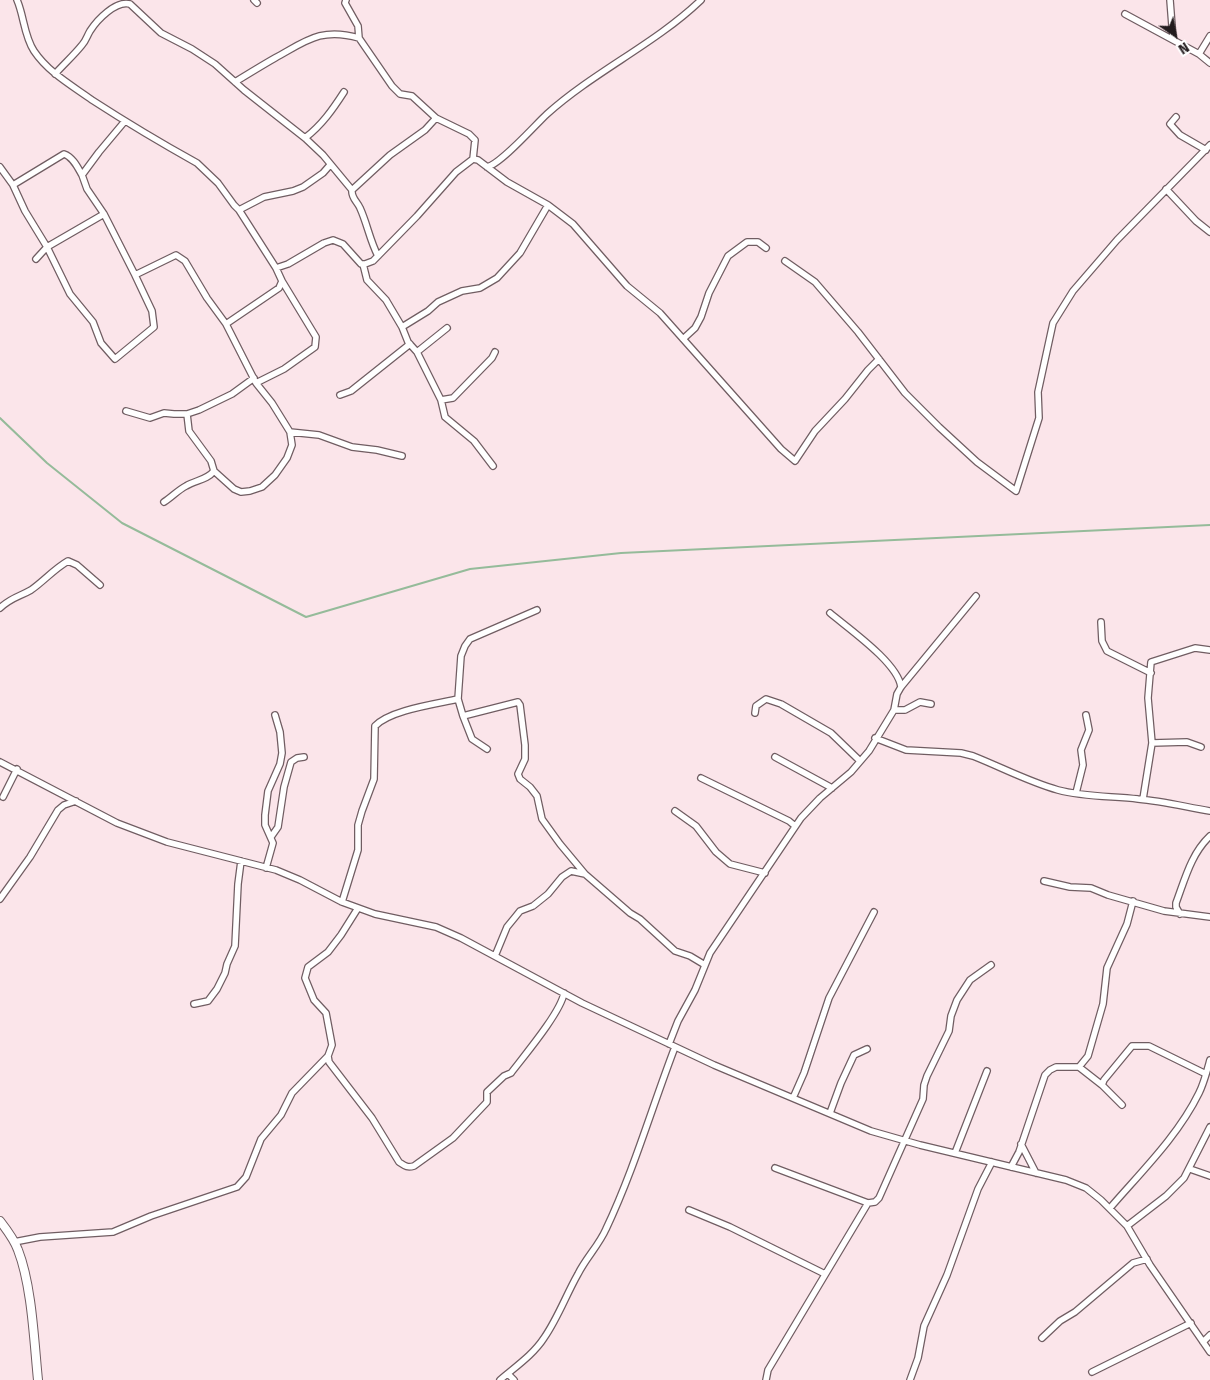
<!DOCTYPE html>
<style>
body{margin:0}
#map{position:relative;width:1210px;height:1380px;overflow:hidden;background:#fbe5ea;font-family:"Fira Sans",sans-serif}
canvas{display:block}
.north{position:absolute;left:1150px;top:10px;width:50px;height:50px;-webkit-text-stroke:4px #fff;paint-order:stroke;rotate:147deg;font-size:14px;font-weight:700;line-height:20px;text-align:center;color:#221b1d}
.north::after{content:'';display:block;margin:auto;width:18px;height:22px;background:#221b1d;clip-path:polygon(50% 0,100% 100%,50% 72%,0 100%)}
</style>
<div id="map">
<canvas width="1210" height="1380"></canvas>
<div class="north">N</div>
</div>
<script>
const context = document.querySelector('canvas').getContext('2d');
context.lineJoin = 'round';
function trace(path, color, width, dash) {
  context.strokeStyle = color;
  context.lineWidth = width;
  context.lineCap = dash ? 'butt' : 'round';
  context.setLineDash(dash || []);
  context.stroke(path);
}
trace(new Path2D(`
 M0,418L47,463L122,523L306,617L470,569L621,553L1210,525`), '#95bb9a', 2);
const street = new Path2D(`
 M17,0C24,16 24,36 34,51C48,72 71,85 92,100C126,122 161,143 197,163L218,183L234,205L239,210L276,268L282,281L279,288L226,324L256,383L272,403L290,432L292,445L287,458L275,475L262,487L250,491L241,492L234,489L214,471L211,461L189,431L187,414
 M254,0L257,3
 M346,0L345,3L358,26L359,38L392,86L400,94L412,96L436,118L469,134L475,140L473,159
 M1170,0L1173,39
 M1125,14L1199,54L1210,63
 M1199,54L1210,36
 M55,74C64,64 74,55 82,45C86,41 87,36 90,31C97,20 116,0 130,4L161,33L192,49L215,64L244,90L305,138L323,155L352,190
 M235,82C248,74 261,66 275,58C306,41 321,27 359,38
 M1176,117L1170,124L1180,135L1206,150
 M125,121L99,152L82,175L87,189L104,214L135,275L176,255L185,261L207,298L226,324
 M305,138C322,125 333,109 344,92
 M0,167L13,185L64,154C73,157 78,168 82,175
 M487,167C501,164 535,125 547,114C595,71 655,44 701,0
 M13,185L25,211L47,247L70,294L93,322L101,343L115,359L154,327L152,311L135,275
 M1166,189L1196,221L1210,232
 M239,210L264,197L293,191L303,187L323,173L330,165
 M378,256C370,241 367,223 360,208C357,201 351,198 352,190L390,155L425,130L436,118
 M36,259L47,247L104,214
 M785,261L815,282L858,332L905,393L939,427L977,462L1016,491L1039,418L1038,392L1053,323L1073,291L1117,240L1210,145
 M363,264L367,280L386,300L402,327L408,342L417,352L447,328
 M276,268L288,264L324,243L333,240L343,244L361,264H365L373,261L417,216L456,172L473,159L478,160L507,182L548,205L573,224L627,286L660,313L781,449L795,461L815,431L845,399L868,370L879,359
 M402,327L428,311L438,302L462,291L480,288L497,278L520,253L548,205
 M683,339L695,328L701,317L709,293L728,256L747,242H758L766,248
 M417,352L441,400L453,398L492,358L495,352
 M256,383L284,369L315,347L316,337L282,281
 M340,395L351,391L410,344
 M441,400L445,417L474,441L493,466
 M126,411L150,418L164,413L174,414H187L199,410L232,394L254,378
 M290,432L319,435L352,447L377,450L402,456
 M164,502C172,497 178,490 186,486C196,480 207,480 214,471
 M0,608C12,597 19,597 31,590C44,581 54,569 68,561L77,565L100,585
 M537,610L470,639L465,646L461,656L458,699L463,716L518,702L520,705L525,745V759L518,774L520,779L530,787L537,796L542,819L560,844L585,874
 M830,613C849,629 898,663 901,687
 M1101,622L1102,641L1107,651L1151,673
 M894,710H905L920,702L931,704
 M755,713L756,706L766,699L781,704L831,733L860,761
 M463,716L472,739L487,749
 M875,738L906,750L961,753L973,756C1001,767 1029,782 1058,790C1084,797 1112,796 1138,799C1162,801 1186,807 1210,811
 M1152,743L1187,742L1201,747
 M775,757L832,788
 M0,762L117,823L167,842L276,870L300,880L342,902L375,914L436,927L461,938L582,1003L714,1065L871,1131L920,1145L1066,1180L1086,1188L1101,1200L1127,1226L1150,1265L1210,1352
 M701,778L789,821L795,826
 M1076,793L1083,765L1081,750L1089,730L1086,715
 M3,797L17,769
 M1143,799L1152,743L1148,698L1151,662L1195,648L1210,650
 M675,811L696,826L716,852L730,864L765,873
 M271,837L278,827L284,787L291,762L297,758L304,757
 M266,868L273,843L265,825V815L268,791L280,764L282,753L280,732L275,715
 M1044,881L1070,887L1091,888L1108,895L1164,911L1210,917
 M0,899L30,857L58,810L64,805L76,801
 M342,902L358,850V825L362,811L374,779L375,726C390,710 436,704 458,699
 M1180,914L1176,907V903C1185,879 1191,854 1210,836
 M495,956L507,927L516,916L520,911L533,906L548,894L562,877L571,871L585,874L630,913L640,919L675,951L690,956L705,965
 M194,1004L208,1001L217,989L225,973L227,964L235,946L238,884L241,861
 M669,1044L678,1021L695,990L710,953L801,818L820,798L851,772L869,751L894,710L897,694L901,687L976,596
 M328,1056L329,1062L372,1118L399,1162C405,1166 407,1168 414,1166L453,1138L487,1102V1092L504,1076L511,1073C524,1056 561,1012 564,993
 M1079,1067L1088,1056L1103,1004L1107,968L1127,924L1133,901
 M1102,1085L1104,1080L1132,1046H1149L1206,1074
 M793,1098L804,1073L829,998L874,912
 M830,1113L841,1083L854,1055L867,1049
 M1021,1144L1036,1173
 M955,1153L987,1071
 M1011,1167L1019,1152L1045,1075L1050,1070L1056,1067H1079L1102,1085L1122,1105
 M775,1168L868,1203L875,1202L879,1198L923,1099L924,1085L927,1076L949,1031L951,1016L957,1000L970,980L991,965
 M1190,1169L1210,1176
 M1110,1208C1141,1172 1178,1136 1199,1093C1204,1083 1207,1071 1210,1060
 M689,1210L730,1227L825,1274
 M1127,1226L1166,1196L1184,1178L1210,1127
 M14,1242L40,1237L113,1232L151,1216L237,1187L246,1177L261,1139L281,1115L292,1093L328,1056L332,1045L326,1013L314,1000L305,978L308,967L328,952L341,935L358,908
 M1042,1338L1060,1321L1075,1312L1133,1263L1147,1259
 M1203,1342L1210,1335
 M1092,1372L1191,1323
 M508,1374L514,1380
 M500,1380C515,1367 533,1355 544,1338C558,1318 566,1295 578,1274C586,1258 599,1245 606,1229C634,1170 652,1107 675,1047
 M766,1380L768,1370L868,1203
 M910,1380L918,1358L924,1326L947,1275L978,1189L992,1162`);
const secondary = new Path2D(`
 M0,1221C7,1230 14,1239 18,1250C32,1286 34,1341 38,1380`);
trace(street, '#705d62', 8);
trace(secondary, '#705d62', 10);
trace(street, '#fff', 5.5);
trace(secondary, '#fff', 8);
</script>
